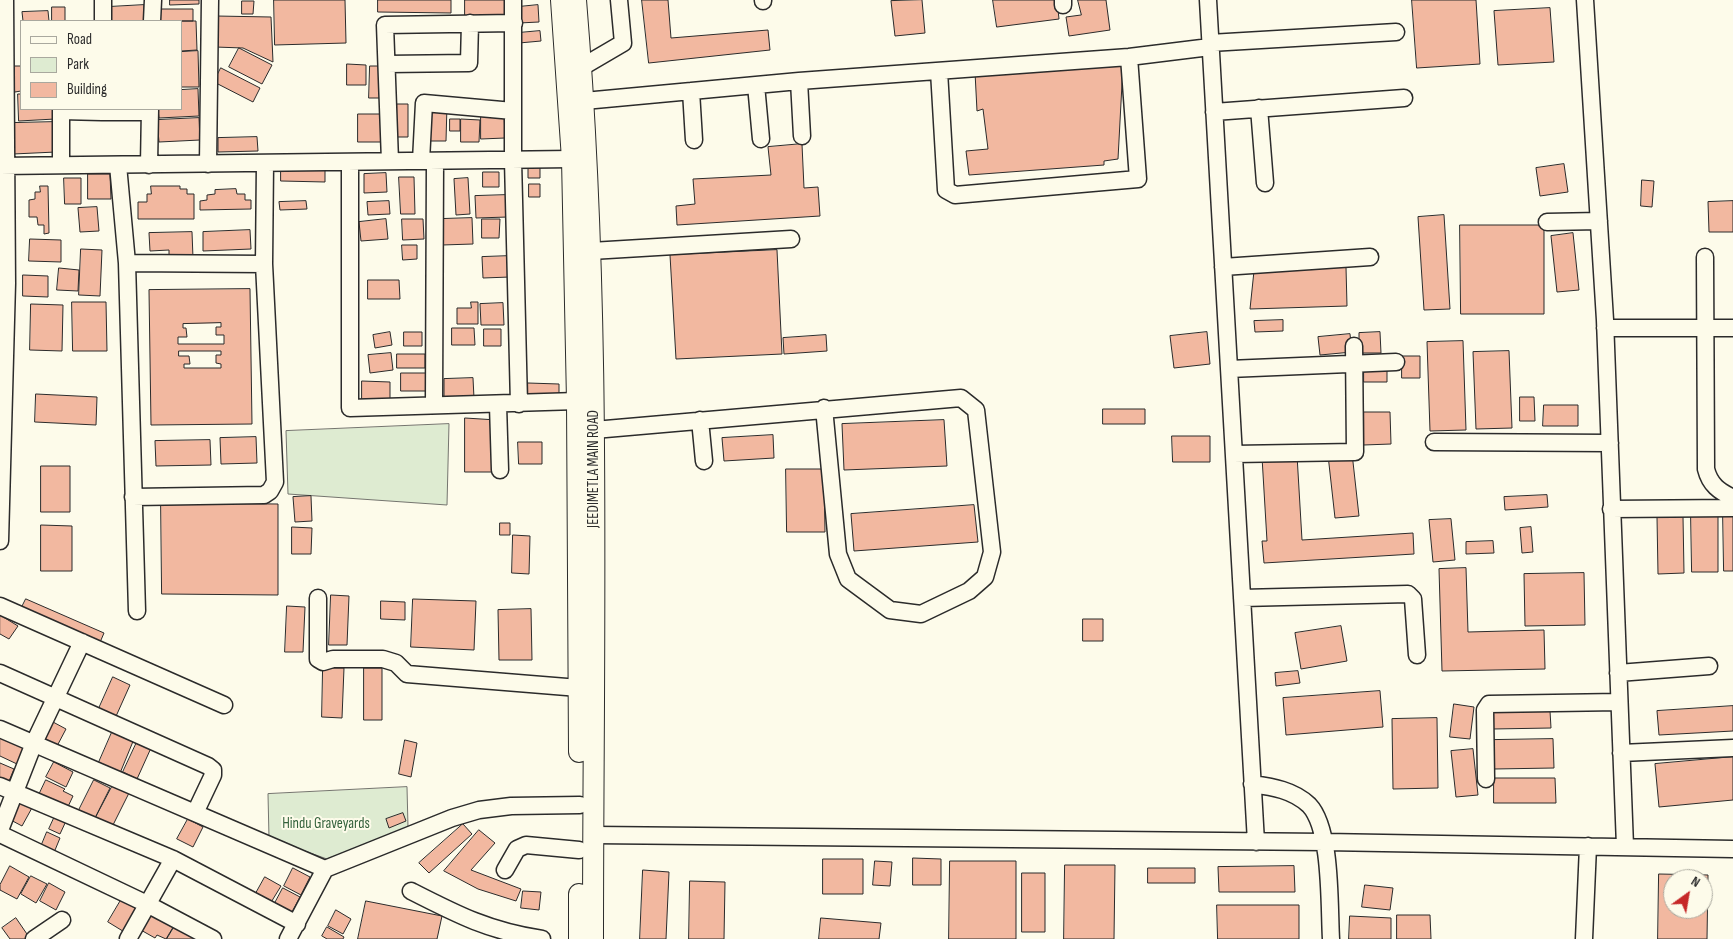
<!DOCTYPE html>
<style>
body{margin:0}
#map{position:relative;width:1733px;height:939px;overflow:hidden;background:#fdfbea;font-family:"Sofia Sans Condensed",sans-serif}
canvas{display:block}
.legend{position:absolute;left:20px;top:20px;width:162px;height:90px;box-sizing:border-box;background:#fdfbea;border:1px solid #a9a89e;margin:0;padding:6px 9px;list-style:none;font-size:15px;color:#2b2b2b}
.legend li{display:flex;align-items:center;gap:10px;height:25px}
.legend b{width:25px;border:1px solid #a9a89e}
.north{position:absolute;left:1663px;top:869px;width:50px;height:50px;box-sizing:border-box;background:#fdfbea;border:1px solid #a9a89e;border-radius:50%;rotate:32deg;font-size:14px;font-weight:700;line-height:20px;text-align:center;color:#2b2b2b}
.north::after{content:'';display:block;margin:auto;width:18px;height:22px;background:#c62828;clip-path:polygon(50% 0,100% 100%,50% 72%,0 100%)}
</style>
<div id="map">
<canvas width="1733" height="939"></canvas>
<ul class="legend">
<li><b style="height:6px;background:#fdfbea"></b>Road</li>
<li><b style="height:14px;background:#deebd1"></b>Park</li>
<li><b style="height:14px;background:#f2b8a0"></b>Building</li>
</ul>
<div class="north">N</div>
</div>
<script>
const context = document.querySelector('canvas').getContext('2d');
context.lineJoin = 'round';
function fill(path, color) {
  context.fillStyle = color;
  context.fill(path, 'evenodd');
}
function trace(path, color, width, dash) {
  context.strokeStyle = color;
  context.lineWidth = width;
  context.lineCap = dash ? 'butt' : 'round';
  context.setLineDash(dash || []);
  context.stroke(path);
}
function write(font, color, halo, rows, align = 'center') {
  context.font = font + ' "Sofia Sans Condensed",sans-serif';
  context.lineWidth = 4;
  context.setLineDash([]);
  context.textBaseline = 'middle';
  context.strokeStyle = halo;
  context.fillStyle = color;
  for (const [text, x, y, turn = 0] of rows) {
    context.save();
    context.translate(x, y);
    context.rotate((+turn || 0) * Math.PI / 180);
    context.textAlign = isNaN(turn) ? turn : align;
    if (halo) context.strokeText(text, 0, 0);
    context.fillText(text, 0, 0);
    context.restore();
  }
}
const green = new Path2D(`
 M449,424L447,505L288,494L286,431Z
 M407,787L408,827L327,859L269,838L268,794Z`);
fill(green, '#deebd1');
trace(green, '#74746e', 1);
const building = new Path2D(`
 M170,0H199V4L170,5Z
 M274,0H345L346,43L275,45Z
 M378,0H451V13L378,12Z
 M465,0H508L509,18L465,19Z
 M642,0H668L671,38L768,30L770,50L649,63Z
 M922,0L925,33L895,36L891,1Z
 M993,0H1057L1059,19L997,27Z
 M1078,0H1106L1110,30L1069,36L1066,17L1081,15Z
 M1412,0H1476L1480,64L1417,68Z
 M242,1H254L253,14H242Z
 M144,5V21H109L108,7Z
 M538,5L539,22L519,23L518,7Z
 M52,7H65V21H52Z
 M1550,8L1554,62L1498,65L1494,11Z
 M155,9H193V21H155Z
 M48,11L49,21H23L22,12Z
 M216,16L271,17L273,62L243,48L215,47Z
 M181,21H196L197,50L181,51Z
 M540,31L541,41L519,43L518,33Z
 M239,48L272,65L262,84L229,67Z
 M198,51L199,87H181V52Z
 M347,64L366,65V85H347Z
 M1123,65L1118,159L1104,161V165L969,175L966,151L988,149L983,109L977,111L975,72Z
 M14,66H21V91L15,92Z
 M370,66H383L382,98H369Z
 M221,68L260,88L253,102L214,82Z
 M198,89L199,116L159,118L158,109H181V90Z
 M18,94H21V109H54L55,119L19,121Z
 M397,104H408V137H397Z
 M427,105H447L446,141H426Z
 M481,112H504L505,138L481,139Z
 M358,114H386V142H358Z
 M199,118L200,140L159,142L157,120Z
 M450,119H460V131H450Z
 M461,119L480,120L479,142H461Z
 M55,122L56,152L13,154L12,123Z
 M257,137L258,151L218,152V138Z
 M802,144L804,188L818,187L820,216L677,225L676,206L695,204L693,179L771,175L768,147Z
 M1564,164L1568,192L1540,196L1536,168Z
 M540,165V178H528V166Z
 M281,166H325V182L281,181Z
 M483,172H499V187H483Z
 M386,173L387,192L364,193V174Z
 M88,174H110L111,199H88Z
 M399,177H414L415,214H401Z
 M64,178H81V204H65Z
 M468,178L470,214L456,215L454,179Z
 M1642,180L1654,181L1652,207L1641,206Z
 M529,184H540V197H529Z
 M40,186H48L49,233L44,234V225H38L37,217H29V200L35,199V192H40Z
 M151,186H180V189H187V194H194V219H138V202H147V194H151Z
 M236,189L237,194H245V200H251V209L200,210V201L207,200V195L215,194V190Z
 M507,195L508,217L476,218L475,196Z
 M306,201L307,209L280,210L279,202Z
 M389,201L390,214L368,215L367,202Z
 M1733,201V232H1709L1708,202Z
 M97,207L99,231L80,232L78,208Z
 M1444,215L1450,309L1424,310L1418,217Z
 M472,218L473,244L442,245L441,219Z
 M386,219L388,239L361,241L359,222Z
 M402,219H423L424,239L403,240Z
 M482,219H500L499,238H482Z
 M1460,225H1544V314H1461Z
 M250,230L251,249L203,251V232Z
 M192,232L193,258L169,259V250L150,251L149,233Z
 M1573,233L1579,290L1557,292L1551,236Z
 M30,239L61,240V262L29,261Z
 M402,245H417V259L403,260Z
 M81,249L102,250L100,296L79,295Z
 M777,250L782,354L676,359L670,255Z
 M510,256V277L483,278L482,257Z
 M1346,267L1347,306L1250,309L1254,271Z
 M59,268L79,270L78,291L57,290Z
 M23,275L48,276V297L23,296Z
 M368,280H399L400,299H368Z
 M250,289L252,424L151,425L149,290ZM221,323V327H216V335H224V344H178V337H187L186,328H183V324ZM179,351H221V355H216V363L221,364V368H184V364H190L189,356H179Z
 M72,302H106L107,351H73Z
 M471,302H478V324H457V308H471Z
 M503,303L504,325H481L480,304Z
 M31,304L63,305L62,351L30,350Z
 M1283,320V331L1255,332L1254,321Z
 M452,328H474L475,345H452Z
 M484,329H501V346H484Z
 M390,332L392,345L375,348L373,335Z
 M404,332H422V346H404Z
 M1207,332L1210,364L1174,368L1170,336Z
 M1380,332L1381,353H1359V333Z
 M1350,334L1352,352L1320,355L1318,337Z
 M826,335L827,351L784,354L783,338Z
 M1463,341L1466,430L1430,431L1427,342Z
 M1509,351L1512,428L1476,429L1473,352Z
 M391,353L393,370L370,373L368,355Z
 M397,354H425V368H397Z
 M1402,356H1420V378H1402Z
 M1364,367H1387V382H1364Z
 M401,373H428V391H401Z
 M473,378L474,398L444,399V379Z
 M362,381L390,382V401H362Z
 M528,383L559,384V399L528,398Z
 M36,394L97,397L96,425L35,422Z
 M1520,397H1534L1535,421H1520Z
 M1544,405H1578V426H1543Z
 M1103,409H1145V424H1103Z
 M1364,412H1390L1391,444L1364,445Z
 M465,418L497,420V472H465Z
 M944,420L947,466L844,470L842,424Z
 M773,435L774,458L724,461L722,438Z
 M1172,436H1210V462H1173Z
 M256,437L257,463L221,464L220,438Z
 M210,440L211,465L156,466L155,441Z
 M518,442H542V464H519Z
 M1352,453L1359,516L1335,518L1328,455Z
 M1297,455L1302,540L1413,533L1414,554L1264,563L1262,541H1267L1262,457Z
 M41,466H70V512H41Z
 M786,469H824L825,532H787Z
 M1547,495L1548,507L1505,510L1504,497Z
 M311,496L312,521L295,522L293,497Z
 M161,503L278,504V595L162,594Z
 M974,505L978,542L854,551L851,514Z
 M1723,514H1733V571H1724Z
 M1683,516L1684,573L1658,574L1657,517Z
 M1691,516H1718V572H1692Z
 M1451,519L1455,560L1433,562L1429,520Z
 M500,523H510V535H500Z
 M41,525L72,526V571H41Z
 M292,527L312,528L311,554H292Z
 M1531,527L1533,552L1522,553L1520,528Z
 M513,535L530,536L529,574L512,573Z
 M1493,541L1494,553L1466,554V542Z
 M1466,568L1468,632L1544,630L1545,669L1442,671L1439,569Z
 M1584,573L1585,625L1525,626L1524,574Z
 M331,595L349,596L347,645H329Z
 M26,599L104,633L98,647L19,613Z
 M413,599L476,601L474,650L411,647Z
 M381,601L405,602V620L381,619Z
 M287,606L305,607L303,652H285Z
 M531,609L532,660H499L498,610Z
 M0,615L18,626L9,639L0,634Z
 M1083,619H1103V641H1083Z
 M1341,626L1347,661L1301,669L1295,633Z
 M323,668H344L342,718L322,717Z
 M364,668H382V720H364Z
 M1298,671L1300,683L1276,686L1275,673Z
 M113,677L130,685L113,723L96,715Z
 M1380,691L1383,727L1286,735L1283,698Z
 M1454,704L1474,707L1470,739L1450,737Z
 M1733,706V731L1659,735L1657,711Z
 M1493,711H1550L1551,728L1493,729Z
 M1437,718L1438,788L1393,789L1392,719Z
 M53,722L66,729L56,748L43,742Z
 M113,730L134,739L118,778L96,769Z
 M0,734L26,746L17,764L0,756Z
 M1553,739L1554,768L1494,769L1493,740Z
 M405,740L417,743L411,777L399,774Z
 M137,742L151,748L137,779L123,772Z
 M1473,749L1478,795L1456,797L1451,751Z
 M1733,757V800L1659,807L1655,764Z
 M54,762L73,772L66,787L46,777Z
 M0,763L14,769L7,786L0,783Z
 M1494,778H1555L1556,803H1494Z
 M46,780L65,789L63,791L73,796L65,813L37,799Z
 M94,780L110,788L92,824L76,816Z
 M114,783L130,791L112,827L95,819Z
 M17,798L33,806L22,826L7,818Z
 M403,813L406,821L389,828L386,819Z
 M55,816L66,821L60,834L49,829Z
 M188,819L203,827L193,847L177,839Z
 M463,824L472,834L429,873L419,863Z
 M479,830L495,843L471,870L521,889L516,901L478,889L444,871Z
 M47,832L60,838L53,855L40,849Z
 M913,858L941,859V885H913Z
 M823,859H863V894H823Z
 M875,861L892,862L890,886L873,885Z
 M950,861H1016V939H949Z
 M1065,865H1115L1114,939H1064Z
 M10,866L29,877L17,899L0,890V885Z
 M1294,866L1295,892H1219L1218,867Z
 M293,868L310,877L301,895L284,886Z
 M1148,868H1195V883H1148Z
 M643,870L669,872L666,939H640Z
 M1022,873H1045V932H1022Z
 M1659,874L1708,875L1707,939H1658ZM1673,879H1703V909H1673Z
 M31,876L47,884L36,903L21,894Z
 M265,877L281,886L270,904L255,895Z
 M690,881L725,882L724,939H689Z
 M49,883L65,892L56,910L40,901Z
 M1365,885L1393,888L1390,910L1362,907Z
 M283,888L300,897L292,912L275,903Z
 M523,891L541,892L539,910L521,908Z
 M124,895L142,906L126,933L108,922Z
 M366,901L442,916L437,939H358Z
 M1217,905H1299V939H1218Z
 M150,910L175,924L166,939L157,935L155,938L139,929Z
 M336,910L351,919L343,934L328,926Z
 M1397,915H1430L1431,939H1397Z
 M1350,916L1391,918V939H1349Z
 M16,918L29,937L26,939H10L2,928Z
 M821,918L881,923L879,939H819Z
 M176,924L200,939H167Z
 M327,927L344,937L343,939H327L322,936Z`);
fill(building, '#f2b8a0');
trace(building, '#2b2b2b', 1);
const minor = new Path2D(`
 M103,0V21
 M513,0V160L519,404
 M763,0V1
 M1063,0V5
 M1208,0L1256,842
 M1585,0L1605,320L1625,846
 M152,21L153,0
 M1210,43L1396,32
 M387,64L469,63L470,23
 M582,67L623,43L619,0
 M939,71L946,190L955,195L1138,179L1129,57
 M799,81L802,136
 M756,85L761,139
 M691,91L694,140
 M584,101L799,81L1129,57L1210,47
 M1259,108L1265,183
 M102,109V112H150
 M61,111L102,112
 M1214,112L1404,98
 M390,161L385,25L514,23
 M421,161L424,103L513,111
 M350,162V408L577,401
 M208,164L210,0
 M61,165V109
 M118,165L127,263L137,611
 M149,165L150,109
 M0,166L572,159
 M1547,222L1599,221
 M591,251L791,239
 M1705,257L1706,469C1710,485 1719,491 1733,498
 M127,263L264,264L265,163
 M1223,267L1370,257
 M1605,328H1733
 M1229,369L1396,362
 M434,404L435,161
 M498,405L500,470
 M700,420L704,461
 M594,430L961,398L976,410L992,552L985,577L969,591L921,614L890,610L848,579L838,554L824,408
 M1434,442L1610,443
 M1234,454L1355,452L1354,346
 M133,497L264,495L270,491L275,482L264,264
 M1611,509L1733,508
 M0,541L7,283L5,0
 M318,598V659L323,662L333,659H383L396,663L407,674L579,688
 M1242,598L1408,594L1413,599L1417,655
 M0,606L224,705
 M0,673L208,766L213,770V775L195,813
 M1618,673L1709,666
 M0,729L325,869L452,818L479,810L511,806L580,805
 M1621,753L1733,748
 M1486,779L1485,710L1489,704L1619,702
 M1252,784C1273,787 1293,790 1309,805C1332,829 1329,906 1331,939
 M0,786L173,859L297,924
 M0,830L34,743L82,642
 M0,834L147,904L213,939
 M593,835L1325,842L1733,849
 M505,870L517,849L526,845L579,850
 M411,891C458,915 489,931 542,939
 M34,939L62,920
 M128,939L173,859
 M288,939L325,869
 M1584,939L1588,846`);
const major = new Path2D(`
 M561,0L572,159L577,401L579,752
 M576,0C602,312 593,626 593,939
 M579,939V894`);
trace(minor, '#2b2b2b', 19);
trace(major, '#2b2b2b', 22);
trace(minor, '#fdfbea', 16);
trace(major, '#fdfbea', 20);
write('15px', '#2b2b2b', '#fdfbea', [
 ["JEEDIMETLA MAIN ROAD",594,469,-90]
]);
write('15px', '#34623c', '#fdfbea', [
 ["Hindu Graveyards",326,824]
]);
</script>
